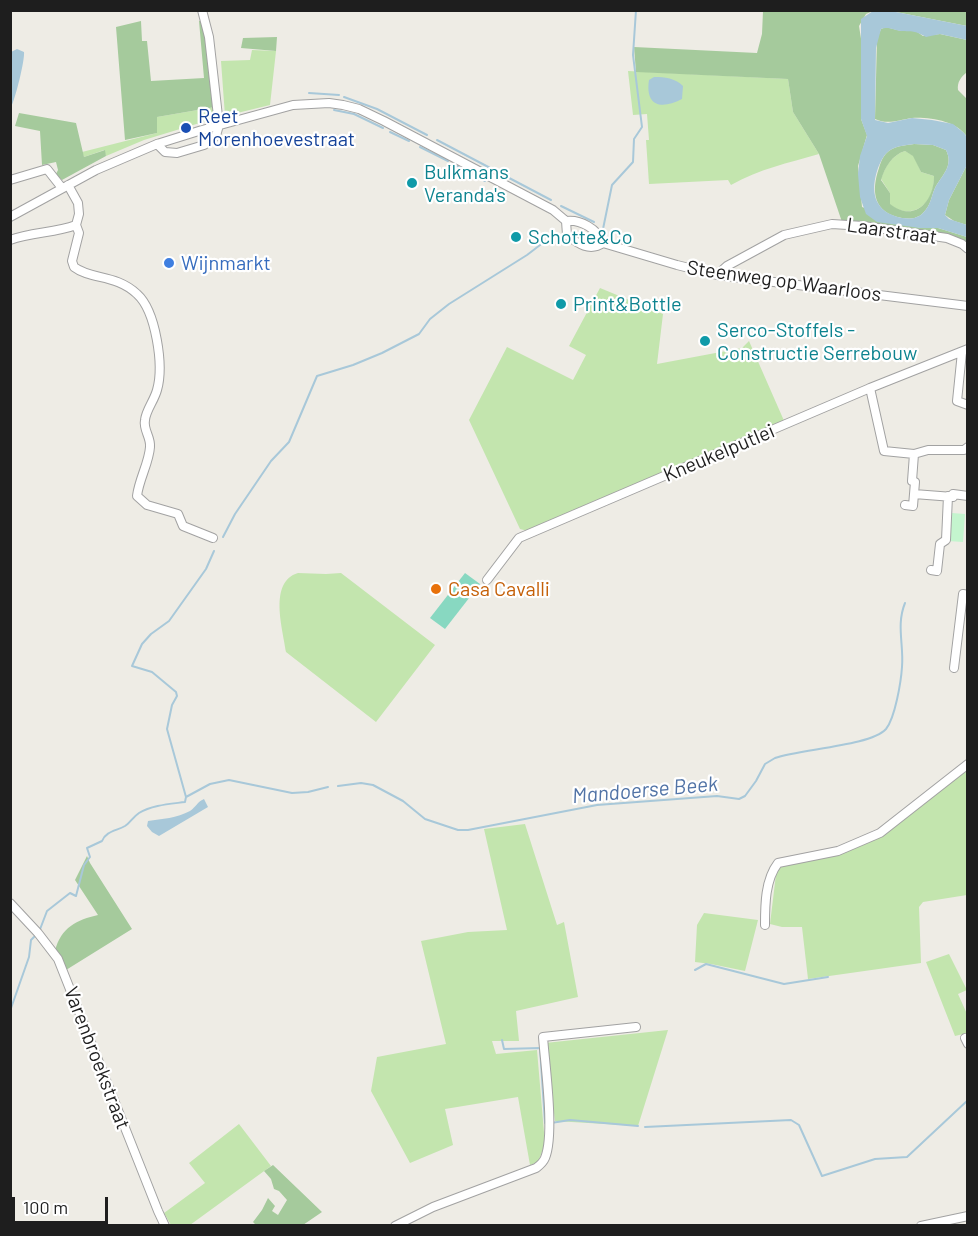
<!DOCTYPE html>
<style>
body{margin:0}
#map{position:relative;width:978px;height:1236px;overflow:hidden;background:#eeece5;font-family:Barlow,sans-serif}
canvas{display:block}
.frame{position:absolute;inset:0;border:12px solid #1e1e1e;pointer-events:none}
.scale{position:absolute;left:12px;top:1197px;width:96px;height:27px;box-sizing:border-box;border:3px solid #1e1e1e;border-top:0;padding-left:8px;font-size:18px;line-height:21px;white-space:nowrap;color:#1e1e1e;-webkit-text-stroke:4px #fff;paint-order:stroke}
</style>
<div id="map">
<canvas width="978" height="1236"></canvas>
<div class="frame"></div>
<div class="scale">100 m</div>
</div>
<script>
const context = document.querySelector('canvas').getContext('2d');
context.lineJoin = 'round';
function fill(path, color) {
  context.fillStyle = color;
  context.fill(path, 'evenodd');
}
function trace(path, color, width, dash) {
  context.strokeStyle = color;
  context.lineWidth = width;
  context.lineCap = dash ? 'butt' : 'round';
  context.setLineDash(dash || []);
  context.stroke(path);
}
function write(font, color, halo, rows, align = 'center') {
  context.font = font + ' Barlow,sans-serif';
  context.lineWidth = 4.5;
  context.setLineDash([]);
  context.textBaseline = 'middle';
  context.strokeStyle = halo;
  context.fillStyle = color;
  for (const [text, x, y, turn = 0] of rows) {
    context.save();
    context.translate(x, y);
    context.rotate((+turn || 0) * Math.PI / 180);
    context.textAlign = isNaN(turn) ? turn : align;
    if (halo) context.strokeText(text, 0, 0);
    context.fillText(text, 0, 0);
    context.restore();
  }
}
fill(new Path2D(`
 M252,50L276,51L270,105L225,116L221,61L250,60Z
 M628,71L788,79L793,112L819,154C788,163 759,169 731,185L728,180L649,184L646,140H649L647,114L633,115Z
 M215,107L216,118L144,140L106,156L104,150L84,157L82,152L157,133V117Z
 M905,151L914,156L921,172L934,176C935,202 914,222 890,205V193L881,179C885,167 892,155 905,151Z
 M600,288L663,314L657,364L742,348L749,341L785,423L528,531L520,529L469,420L507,347L573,380L586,355L569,346Z
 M298,573L326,574L341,573L435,645L376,722L286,652C283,629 268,582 298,573Z
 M967,769V895L923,902L919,907L921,963L808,979L802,927H782L770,924L777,866L839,851L901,822Z
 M525,824L557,925L564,922L578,997L516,1011L519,1041H492L496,1054L537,1050L545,1144L538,1162L530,1165L518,1097L445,1109L453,1145L410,1163L371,1091L377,1057L446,1044L421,941L468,932L507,930L484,829Z
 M704,913L758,920L745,971L711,964L695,962L697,925Z
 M949,954L967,990L958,994L967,1014V1033L955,1036L926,962Z
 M668,1030L638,1126L555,1121L545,1043Z
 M239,1124L271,1166L190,1225H171L164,1213L205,1183L189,1163Z`), '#c3e5ae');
fill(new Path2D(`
 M763,11H873L866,14L859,26L862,45L861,119L867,135L858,166L862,207L920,228H938L967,237V241L962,243L842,222L819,154L793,112L788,79L636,72L634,47L757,53L762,34Z
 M891,11H967V26Z
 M204,20L215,107L157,117V133L125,140L116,27L141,21L142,41H147L151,81L204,78L199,21Z
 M886,27L901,31H916L923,36L940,34L967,40V72C961,77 957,82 958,90L967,99V137C957,121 930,117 912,118C898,120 888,125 875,119L877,39L881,29Z
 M277,37L276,51L241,48L243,38Z
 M19,113L76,123L84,157L105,150L106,156L62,180L56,174L58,170L56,162L42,165L40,131L15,126Z
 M914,144L933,145L946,150C954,166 942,175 935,188C931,197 931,205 923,213C917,219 910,219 902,218C873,213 871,191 879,168C881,161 884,153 892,149C898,146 907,145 914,144ZM905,151L913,156L921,172L934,176C934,202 914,223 890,204V193L881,180C885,167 892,155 905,151Z
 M967,165V225L954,221L945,215L949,200Z
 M87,856L90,863L132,929L66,970L55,951C61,927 77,920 98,915L75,880Z
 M273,1165L322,1212L303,1225H256L253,1222L262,1210L268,1198L275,1206L272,1211L278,1215L287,1200L279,1191L274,1189L271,1179L264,1171Z`), '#a5ca9c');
fill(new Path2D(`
 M952,513L965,514L963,542L948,541L950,515Z`), '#c4f5ce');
fill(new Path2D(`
 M465,573L480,584L445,629L430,618Z`), '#88d8c1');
fill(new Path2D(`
 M891,11L967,26V40L940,34L926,37C914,30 913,32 901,31C893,30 889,26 881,29L876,48L875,116V120L888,123L912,118L932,120L953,124L964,133L967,137V165L949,200L945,215L949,219L967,225V237L938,228H920L877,222L866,214L860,197L858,174L860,156L867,136L861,119V19L873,11ZM914,144L933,145L946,150C954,166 942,175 935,188C931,197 931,205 923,213C917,219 910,219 902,218C873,212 870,191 878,168C881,161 884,153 892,149C898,146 907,145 914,144Z
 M17,49L24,52C25,60 15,100 11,107V52Z
 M654,77C665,77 675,78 683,86L682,99C661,110 645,106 649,80Z
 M204,799L208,807L159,836L152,832L147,826L148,821C162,819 177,818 190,811C196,807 197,802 204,799Z`), '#a8c8d9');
trace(new Path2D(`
 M309,93L339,95
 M344,97L377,109L427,135
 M334,110L354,114L383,128
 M390,132L409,141
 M437,140L551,200
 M420,147L448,161
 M455,165L485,181
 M561,206L594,222
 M603,229L612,185L633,162L634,139L642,127L633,55L636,10
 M223,537L235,514L271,461L289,442L317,376L353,365L382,353L419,334L430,319L449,304L527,255L544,242
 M338,786L361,783L373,785L403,801L425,819L458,830H468L597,805L717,796L739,799L745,796L756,781L765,764L775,758C799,749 871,746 886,729C895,718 901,682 902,667C904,645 896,625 905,603
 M186,797L210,784L229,780L292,793L308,792L328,787
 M39,932L47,911L70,893L76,896L84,865L90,857L87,848L102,841C106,831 116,831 125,826C130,823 133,817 139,813C152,805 170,804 185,802L186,797L167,729L172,705L177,696L176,692L152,672L132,666L142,644L151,634L169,621L206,569L214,551
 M695,970L706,964L784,984L828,977
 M10,1011L29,957L31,940L36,935
 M502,1040L504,1049L540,1048L545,1123
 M551,1123L570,1120L638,1126
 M645,1127L791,1120L799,1125L822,1176L875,1159L907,1157L968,1100`), '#a8c8d9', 2);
const minor = new Path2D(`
 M157,144L165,152L177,153L204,145L216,136L219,125L209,37L202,10
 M10,180L47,169L62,188
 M68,185L78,203L79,214L76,225L79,233L72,261L74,267C91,280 116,274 137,294C156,311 164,366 157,390C154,401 146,410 145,420C143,430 151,437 150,447C149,463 139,479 137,496L147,505L178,514L183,526L213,538
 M10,217L96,170L157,144L202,130L293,105L329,103L343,105L359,109L384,121L553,210L566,221C580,219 598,229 603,243
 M566,221L567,235C578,244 590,252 603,243L677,265L717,275L968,306
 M10,240C32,232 55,233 76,225
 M717,275L727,266L784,235L832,224L863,226L947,238L962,244L968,249
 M962,352L957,401L968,405
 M870,388L884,451L914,454
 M968,447L964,450H928L914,454L912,481L915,482L914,494L953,497V494L968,496
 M905,505L913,506L914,494
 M931,570L937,571L940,544L946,540L948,496
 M487,580L519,538L870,388L968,349
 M954,668L963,594L968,595
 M10,903L38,933L58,959L158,1211L165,1226
 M765,925C765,905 765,880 778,863L838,851L880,833L968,764
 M965,1038L968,1044
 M395,1226L433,1207L536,1168C540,1165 543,1163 545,1158C555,1134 545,1065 543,1037L636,1027
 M921,1226L968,1216`);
trace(minor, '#a2a2a2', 10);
trace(minor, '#fff', 8);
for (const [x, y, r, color] of [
 [186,128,6,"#1a4fb4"],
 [412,183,6,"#0f9aa8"],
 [516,237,6,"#0f9aa8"],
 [169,263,6,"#3f7fe0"],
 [561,304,6,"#0f9aa8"],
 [705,341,6,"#0f9aa8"],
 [436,589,6,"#e8710a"]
]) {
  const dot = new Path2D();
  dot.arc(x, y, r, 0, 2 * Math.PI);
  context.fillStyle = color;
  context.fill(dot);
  trace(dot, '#fff', 2);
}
write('20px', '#164399', '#fff', [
 ["Reet",198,116],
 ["Morenhoevestraat",198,139]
], 'left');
write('20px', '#0d838f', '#fff', [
 ["Bulkmans",424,172],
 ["Veranda's",424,195],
 ["Schotte&Co",528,237],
 ["Print&Bottle",573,304],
 ["Serco-Stoffels -",717,330],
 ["Constructie Serrebouw",717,353]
], 'left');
write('20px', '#1e1e1e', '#fff', [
 ["Laarstraat",892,231,8],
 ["Steenweg op Waarloos",784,281,8],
 ["Kneukelputlei",719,453,-23],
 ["Varenbroekstraat",97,1058,69]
]);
write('20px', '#366cbe', '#fff', [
 ["Wijnmarkt",181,263]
], 'left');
write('20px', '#c56008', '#fff', [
 ["Casa Cavalli",448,589]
], 'left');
write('italic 21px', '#5173a6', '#fff', [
 ["Mandoerse Beek",645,790,-5]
]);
</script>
